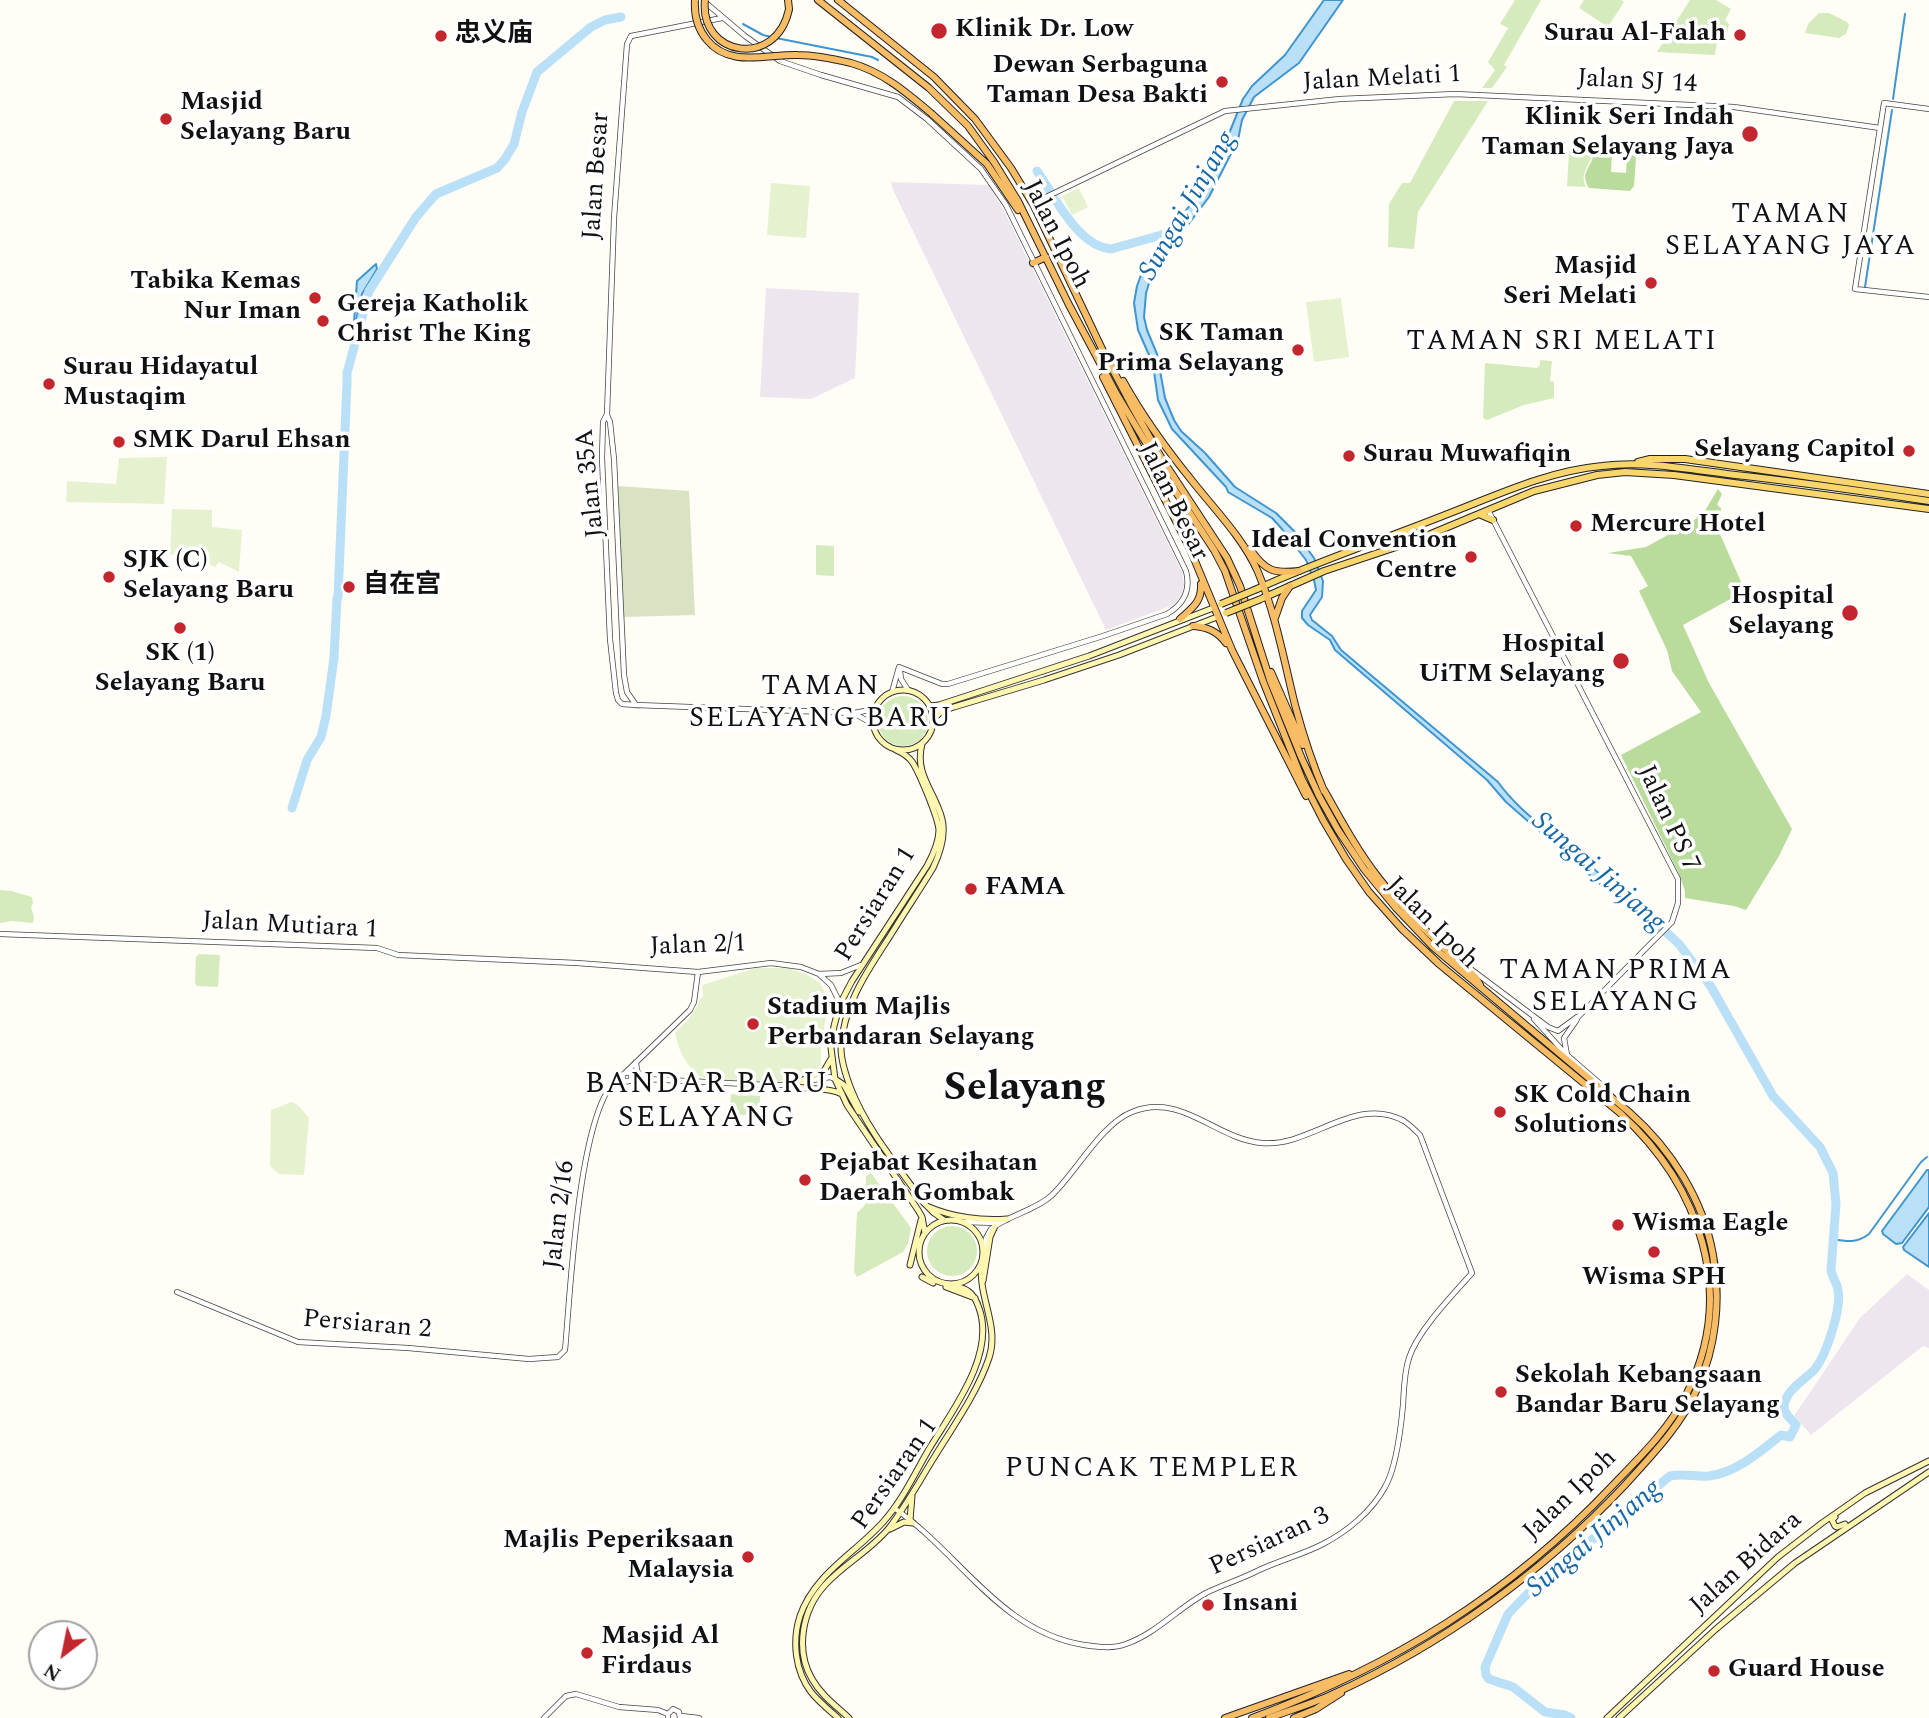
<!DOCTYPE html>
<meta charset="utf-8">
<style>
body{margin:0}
#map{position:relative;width:1929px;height:1718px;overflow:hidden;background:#fffdf5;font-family:Spectral,serif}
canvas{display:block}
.north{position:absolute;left:28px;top:1620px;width:70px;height:70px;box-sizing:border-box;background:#fff;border:2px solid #a0a0a0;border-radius:50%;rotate:212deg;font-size:19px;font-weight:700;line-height:28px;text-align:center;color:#111}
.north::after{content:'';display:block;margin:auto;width:24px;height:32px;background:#c4262e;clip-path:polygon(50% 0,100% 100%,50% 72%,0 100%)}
</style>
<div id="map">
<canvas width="1929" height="1718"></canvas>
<div class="north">N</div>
</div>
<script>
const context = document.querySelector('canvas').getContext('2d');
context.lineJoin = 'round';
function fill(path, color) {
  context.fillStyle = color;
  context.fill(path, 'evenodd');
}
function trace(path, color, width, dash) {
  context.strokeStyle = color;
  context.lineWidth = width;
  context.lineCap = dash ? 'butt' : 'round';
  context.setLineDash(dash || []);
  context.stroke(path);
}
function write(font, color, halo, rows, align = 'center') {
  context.font = font + ' Spectral,"Noto Sans SC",serif';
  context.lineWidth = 7;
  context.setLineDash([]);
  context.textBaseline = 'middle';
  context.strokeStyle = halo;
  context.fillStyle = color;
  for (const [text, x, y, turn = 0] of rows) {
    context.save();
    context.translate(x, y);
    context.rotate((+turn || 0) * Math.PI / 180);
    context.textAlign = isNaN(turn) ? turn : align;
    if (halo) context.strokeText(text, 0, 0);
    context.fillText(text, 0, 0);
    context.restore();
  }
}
fill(new Path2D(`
 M891,182L989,185L1003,209L1182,572L1184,584L1183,591L1180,598L1173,605L1106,630L893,190Z
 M766,288L859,293L855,378L811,399L760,397Z
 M1907,1274L1929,1290V1348L1923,1346L1811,1435L1794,1416L1860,1318Z`), '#eee6ef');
fill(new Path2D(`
 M1515,0H1541L1504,65L1507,67L1492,88H1482L1495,70L1488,62L1508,28L1500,24Z
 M1584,0H1621L1624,2L1608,27L1579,8Z
 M1690,0H1716L1731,9L1725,20L1729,24L1725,43L1717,42L1715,55L1657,52Z
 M1819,13H1829L1847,22L1849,25L1846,34L1839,38L1805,33L1808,24Z
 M1454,101H1488L1418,212L1414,249L1388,247L1389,204L1402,183H1410Z
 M1569,151L1593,152C1590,166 1579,173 1586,187L1567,186Z
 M1540,360L1552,361L1550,381L1554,382V398L1524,405L1487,420L1483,418L1485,363L1537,368L1540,365Z
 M816,545L834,546V576L816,575Z
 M878 721a25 25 0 1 1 50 0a25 25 0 1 1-50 0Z
 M0,890L11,891L32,897L33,903L31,907L34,917L33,923L11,921L0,923Z
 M199,954L220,955L218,987L197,986L195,983L196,957Z
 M731,1094L760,1096L759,1116L729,1114Z
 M871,1173L911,1228L908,1244L903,1252L857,1277L854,1272L857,1213L865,1205L866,1176Z
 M927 1251a25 25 0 1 1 50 0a25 25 0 1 1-50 0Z`), '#d5ebbd');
fill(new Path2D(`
 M1594,152L1612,153L1611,172L1626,173L1627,154L1634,155L1636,158L1634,186L1630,191L1589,188C1579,172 1592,168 1594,152Z
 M1718,489L1722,494L1717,505L1721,508L1720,534L1745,591L1683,625L1709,683L1792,829L1779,856L1746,910L1734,906L1685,898V891L1679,874L1621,755L1701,712L1672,671L1667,650L1639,591L1648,586L1631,556L1608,553L1646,547L1686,525L1703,514Z`), '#b9dc9c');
fill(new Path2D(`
 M618,486L689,491L695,615L623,617Z`), '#d9e3c4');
fill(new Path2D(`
 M771,183L810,186L806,238L767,235Z
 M1079,188L1088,207L1072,215L1062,196Z
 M1341,298L1349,357L1314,362L1306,302Z
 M167,457L164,504L66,502L67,481L116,484L119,458Z
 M172,509L212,510V527L242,530L239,572L219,562L215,567L199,559L203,551L192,546L188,553L170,555Z
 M756,968H788L806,974L820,983L826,994L828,1006L821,1045V1065C807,1090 726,1083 701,1077C685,1064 679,1052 675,1033C685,1022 697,1012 700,998L703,997L702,985Z
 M292,1102L299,1106L309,1118L304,1175L279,1174L270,1166L271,1110Z`), '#e6f2cf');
const water = new Path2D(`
 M1324,0H1343L1299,63L1254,97L1242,120L1238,140L1209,197L1153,271L1146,293L1144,317L1147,330L1157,354L1165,398L1174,420L1181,431L1205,453L1235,487L1276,513L1296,533L1314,558L1323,581L1322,597L1310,615L1312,620L1332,636L1341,650L1498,782C1513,803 1533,819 1552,835C1587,865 1623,892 1660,919L1664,922L1657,929L1607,890L1506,802L1487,780L1335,650L1330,640L1308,625L1302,618V611L1316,590L1314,580L1306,560L1282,529L1272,518L1228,492L1226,487L1172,429L1158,400L1153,364L1138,330L1134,303L1137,286L1146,261L1198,195L1228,136L1243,99L1252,86L1285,55Z
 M376,264L377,269L362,294L356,321L354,322L357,281Z
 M1927,1170H1929V1207L1902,1243L1896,1244L1883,1234L1882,1231Z
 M1929,1213V1267L1904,1250L1903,1247Z`);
fill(water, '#b9e0f7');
trace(water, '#3f96cf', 2);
trace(new Path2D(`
 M743,24L763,35L771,37
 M776,38L872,57L878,60
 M1893,99L1905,14
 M1865,287L1892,110
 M1833,1239C1848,1242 1857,1243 1869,1234L1921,1162L1927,1157`), '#3f96cf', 2);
trace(new Path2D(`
 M1037,171L1050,191
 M1054,198C1067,218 1086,247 1111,249L1176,231
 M347,380V373L369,291L416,217L436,194L497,168L505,159L514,144L522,112L537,72L591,27L605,20L621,17
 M338,597L347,382
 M292,808L307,760L321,737L326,716L334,658L337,598
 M1571,1718L1565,1715L1545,1712L1513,1687L1489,1679L1486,1675L1485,1667L1508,1614L1533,1588L1670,1476C1684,1473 1695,1477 1709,1476C1736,1473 1761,1451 1781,1435L1790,1437L1796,1425C1792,1420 1784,1414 1784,1407C1785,1390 1805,1380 1815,1369C1826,1355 1842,1308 1838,1290C1837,1283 1832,1277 1831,1270L1836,1204L1833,1173L1820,1147L1773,1096L1710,985L1679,944L1651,918`), '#b9e0f7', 9);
const tertiary = new Path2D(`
 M706,3L745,36L780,61L821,75L898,97L927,119L981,169L1006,205L1186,571C1191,590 1184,604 1167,614L1103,636L948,684H942L899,667
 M722,18L631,36L627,44L614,218L607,414L603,422L602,458L610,639L616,693L618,700L622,704L636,705L854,713L875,709
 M1929,109L1884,103L1855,289L1929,297
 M1029,196L1037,199L1044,198L1225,111L1340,99L1455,94L1734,107L1880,128
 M607,415L610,422L614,459L624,675L627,692L636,705
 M1488,510L1678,879V903L1672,922L1578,1017L1576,1021L1564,1038L1567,1055L1605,1088
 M900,671L901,679L908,690
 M892,692L899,667
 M855,714L873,724
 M0,934L377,948L398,955L577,963L698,972L771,963L801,967L819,974L841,973L861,965
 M1468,967L1548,1027L1558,1031L1577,1017
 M819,974L831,985L840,1003
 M1534,1019L1564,1052
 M636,1062L637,1071L644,1079
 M622.5 1077a4.5 4.5 0 1 1 9 0a4.5 4.5 0 1 1-9 0Z
 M625,1073L690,1010L694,1002L698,972
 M629,1081L645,1079L767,1085H794
 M802,1082L830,1077L835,1079
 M965,1222L996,1223
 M177,1292L298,1342L408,1348L529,1359L558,1357L565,1350C570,1302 578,1094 623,1075
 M894,1508C960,1553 999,1631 1084,1645C1098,1647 1113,1649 1126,1644C1157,1633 1178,1608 1206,1593C1222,1585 1239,1580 1255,1572C1277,1561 1302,1555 1323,1544C1348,1531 1372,1511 1385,1487C1396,1468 1401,1427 1403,1405C1404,1389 1404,1373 1409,1358C1418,1330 1452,1296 1472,1273L1420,1135C1415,1130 1410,1125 1404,1121C1355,1094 1310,1148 1262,1143C1215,1139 1182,1092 1132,1112C1101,1124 1075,1174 1051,1196C1034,1211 1009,1215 991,1229L986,1238L984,1248
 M681,1716L699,1718
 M544,1718L566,1696L576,1694L619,1707L658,1710L668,1714
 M668,1718V1714L673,1709L679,1712L680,1718`);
const secondary = new Path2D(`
 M873 720a30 30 0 1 1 60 0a30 30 0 1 1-60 0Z
 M930,706L939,705L1089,656L1213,608
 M934,718L942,711L954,707L1044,680L1119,655L1217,617
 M922,744C914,775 935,791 942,819C946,835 940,853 933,868C919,891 904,913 890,936C868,970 843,1005 841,1048C841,1061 846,1076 851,1089C867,1130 898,1166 923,1202L934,1213L944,1220
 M896,750C903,753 909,757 913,763C920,775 938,817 939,830C939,842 933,855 927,866L852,981L840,1004L834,1026L831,1048L835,1079L847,1105L918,1210L922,1217L925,1233
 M835,1079L844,1085L859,1112
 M791,1085L824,1071L831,1059
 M791,1085C808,1091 826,1086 842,1094
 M929,1207C952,1217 981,1221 1007,1219
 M919 1252a32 32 0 1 1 64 0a32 32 0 1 1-64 0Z
 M910,1265L921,1220
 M922,1277L933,1283
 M983,1281L990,1237L995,1226
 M946,1287L975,1298
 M1835,1517L1832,1520L1835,1526L1837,1527L1845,1524
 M910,1520L912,1496
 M890,1529L904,1522L913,1523
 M838,1718C829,1710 818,1701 811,1692C795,1671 792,1641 800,1616C815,1573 856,1553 884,1521C902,1501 915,1473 929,1449C952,1411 996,1355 979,1308C977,1302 974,1295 968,1291C963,1287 954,1286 948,1284
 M849,1718C836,1706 821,1695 812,1679C795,1650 802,1610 825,1585C844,1564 870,1551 889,1528C906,1506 920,1480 935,1456C954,1425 977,1393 989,1358C1000,1325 977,1296 982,1263
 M1607,1718L1778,1557L1822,1523L1865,1493L1929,1461
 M1619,1718L1716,1629L1795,1563L1929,1472`);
const primary = new Path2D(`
 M1638,462L1650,459H1685L1929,494
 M1479,514L1493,520
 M1257,589C1318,561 1382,540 1445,515C1495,496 1547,471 1602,466C1650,460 1697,471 1745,476C1806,483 1868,492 1929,501
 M1263,598L1324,571L1414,541L1534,491L1597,475L1625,472L1674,475L1929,509`);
const trunk = new Path2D(`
 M788,0L789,9
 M818,0L929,88L968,126L994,162L1018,201L1068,303L1116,393L1170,483L1214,550L1225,571L1263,681L1302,779L1323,820L1346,859L1369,892L1402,929L1439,964L1620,1113C1700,1186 1738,1293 1686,1395C1669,1429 1640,1457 1613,1485C1510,1594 1393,1666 1252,1718
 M838,0L934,77L975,119L1011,168L1034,206L1103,351L1133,408L1162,459L1227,558L1240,586L1270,680L1302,759L1319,796L1338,830L1364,869L1396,908L1433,947L1629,1112C1671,1149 1703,1199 1713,1255C1721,1300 1716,1347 1697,1389C1680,1427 1651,1456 1624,1486C1542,1573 1442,1645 1333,1694C1312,1704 1290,1710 1269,1718
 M932,114L987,164L1018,210
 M1033,263L1046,257
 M1103,377L1190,549L1232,650L1306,796
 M1123,381C1143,417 1167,450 1193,482C1216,511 1243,538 1258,572C1276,615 1284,661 1295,705C1303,735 1312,763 1324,791
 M1250,549C1265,571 1274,574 1299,571
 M1275,618L1282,598L1290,586
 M1180,619C1192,608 1202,602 1201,584
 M1193,626C1207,627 1217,631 1226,643
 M1271,672L1303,745
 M1324,790C1341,820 1357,850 1378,877C1407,915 1442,946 1476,978L1480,985
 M1225,1718L1349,1674
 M1294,1718L1316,1709L1341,1693`);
trace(tertiary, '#444', 6);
trace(secondary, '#333', 7);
trace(primary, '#222', 8);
trace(trunk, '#222', 8);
trace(tertiary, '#fff', 4.5);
trace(secondary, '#fff6b0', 5);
trace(primary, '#f9d66b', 6);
trace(trunk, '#f7bc64', 6);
const primaryBridge = new Path2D(`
 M1221,604L1257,589
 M1226,613L1261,599`);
const trunkBridge = new Path2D(`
 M695,0C694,15 697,28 707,40C730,68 766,54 798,55C816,55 834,59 851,63C883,72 907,93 932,114
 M705,0C699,57 777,69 789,9`);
trace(primaryBridge, '#222', 8, []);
trace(trunkBridge, '#222', 8, []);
trace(primaryBridge, '#f9d66b', 6);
trace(trunkBridge, '#f7bc64', 6);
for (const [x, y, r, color] of [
 [939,31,9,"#c4262e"],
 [1740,35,7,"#c4262e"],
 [441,36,7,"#c4262e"],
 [1222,82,7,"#c4262e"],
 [166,119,7,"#c4262e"],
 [1750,134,9,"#c4262e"],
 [1651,283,7,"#c4262e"],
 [315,298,7,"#c4262e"],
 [323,321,7,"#c4262e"],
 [1298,350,7,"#c4262e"],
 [49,384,7,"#c4262e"],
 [119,442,7,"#c4262e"],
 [1909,451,7,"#c4262e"],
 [1349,456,7,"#c4262e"],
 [1576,526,7,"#c4262e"],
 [1471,557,7,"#c4262e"],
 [109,577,7,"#c4262e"],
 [349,587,7,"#c4262e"],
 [1850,613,9,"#c4262e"],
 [180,628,7,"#c4262e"],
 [1621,661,9,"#c4262e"],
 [971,889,7,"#c4262e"],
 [753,1024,7,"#c4262e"],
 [1500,1112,7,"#c4262e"],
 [805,1180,7,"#c4262e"],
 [1618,1225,7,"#c4262e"],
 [1654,1252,7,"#c4262e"],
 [1501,1392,7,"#c4262e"],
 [748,1557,7,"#c4262e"],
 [1208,1605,7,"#c4262e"],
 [587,1653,7,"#c4262e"],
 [1714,1671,7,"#c4262e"]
]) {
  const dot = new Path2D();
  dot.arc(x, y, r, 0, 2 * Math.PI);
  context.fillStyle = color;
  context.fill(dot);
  trace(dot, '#fff', 2.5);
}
write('bold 26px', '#111', '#fff', [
 ["Klinik Dr. Low",955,31],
 ["Surau Al-Falah",1726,35,"right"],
 ["忠义庙",455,36],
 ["Dewan Serbaguna",1208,67,"right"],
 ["Taman Desa Bakti",1208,97,"right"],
 ["Masjid",180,104],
 ["Selayang Baru",180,134],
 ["Klinik Seri Indah",1734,119,"right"],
 ["Taman Selayang Jaya",1734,149,"right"],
 ["Masjid",1637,268,"right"],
 ["Seri Melati",1637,298,"right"],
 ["Tabika Kemas",301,283,"right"],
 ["Nur Iman",301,313,"right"],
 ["Gereja Katholik",337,306],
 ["Christ The King",337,336],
 ["SK Taman",1284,335,"right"],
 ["Prima Selayang",1284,365,"right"],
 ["Surau Hidayatul",63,369],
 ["Mustaqim",63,399],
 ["SMK Darul Ehsan",133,442],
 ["Selayang Capitol",1895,451,"right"],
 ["Surau Muwafiqin",1363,456],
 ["Mercure Hotel",1590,526],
 ["Ideal Convention",1457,542,"right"],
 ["Centre",1457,572,"right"],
 ["SJK (C)",123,562],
 ["Selayang Baru",123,592],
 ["自在宫",363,587],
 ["Hospital",1834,598,"right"],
 ["Selayang",1834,628,"right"],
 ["Hospital",1605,646,"right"],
 ["UiTM Selayang",1605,676,"right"],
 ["SK (1)",180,655,"center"],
 ["Selayang Baru",180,685,"center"],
 ["FAMA",985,889],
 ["Stadium Majlis",767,1009],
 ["Perbandaran Selayang",767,1039],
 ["SK Cold Chain",1514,1097],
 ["Solutions",1514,1127],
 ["Pejabat Kesihatan",819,1165],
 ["Daerah Gombak",819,1195],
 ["Wisma Eagle",1632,1225],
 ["Wisma SPH",1654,1279,"center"],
 ["Sekolah Kebangsaan",1515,1377],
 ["Bandar Baru Selayang",1515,1407],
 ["Majlis Peperiksaan",734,1542,"right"],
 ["Malaysia",734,1572,"right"],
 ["Insani",1222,1605],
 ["Masjid Al",601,1638],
 ["Firdaus",601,1668],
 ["Guard House",1728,1671]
], 'left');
write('26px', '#111', '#fff', [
 ["Jalan Melati 1",1382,80,-3],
 ["Jalan SJ 14",1637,83,3],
 ["Jalan Besar",598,176,-86],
 ["Jalan Ipoh",1055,235,63],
 ["Jalan 35A",592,483,-96],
 ["Jalan Besar",1172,502,64],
 ["Jalan PS 7",1667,819,65],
 ["Persiaran 1",877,905,-58],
 ["Jalan Ipoh",1431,924,45],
 ["Jalan Mutiara 1",290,927,3],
 ["Jalan 2/1",698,947,-2],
 ["Jalan 2/16",561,1215,-83],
 ["Persiaran 2",367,1326,5],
 ["Persiaran 1",896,1475,-55],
 ["Jalan Ipoh",1571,1496,-44],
 ["Persiaran 3",1270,1543,-25],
 ["Jalan Bidara",1747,1564,-42]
]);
write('italic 28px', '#1768a6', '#fff', [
 ["Sungai Jinjang",1189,207,-60],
 ["Sungai Jinjang",1597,873,41],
 ["Sungai Jinjang",1595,1540,-40]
]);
context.letterSpacing = '2px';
write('28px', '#111', '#fff', [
 ["TAMAN",1791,217],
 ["SELAYANG JAYA",1791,249],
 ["TAMAN SRI MELATI",1562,344],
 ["TAMAN",821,689],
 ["SELAYANG BARU",821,721],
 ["TAMAN PRIMA",1616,973],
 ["SELAYANG",1616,1005],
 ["PUNCAK TEMPLER",1152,1471]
]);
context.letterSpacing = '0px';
context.letterSpacing = '2px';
write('30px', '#111', '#fff', [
 ["BANDAR BARU",707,1086],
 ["SELAYANG",707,1120]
]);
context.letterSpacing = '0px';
write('bold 40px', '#111', '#fff', [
 ["Selayang",1025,1091]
]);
</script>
